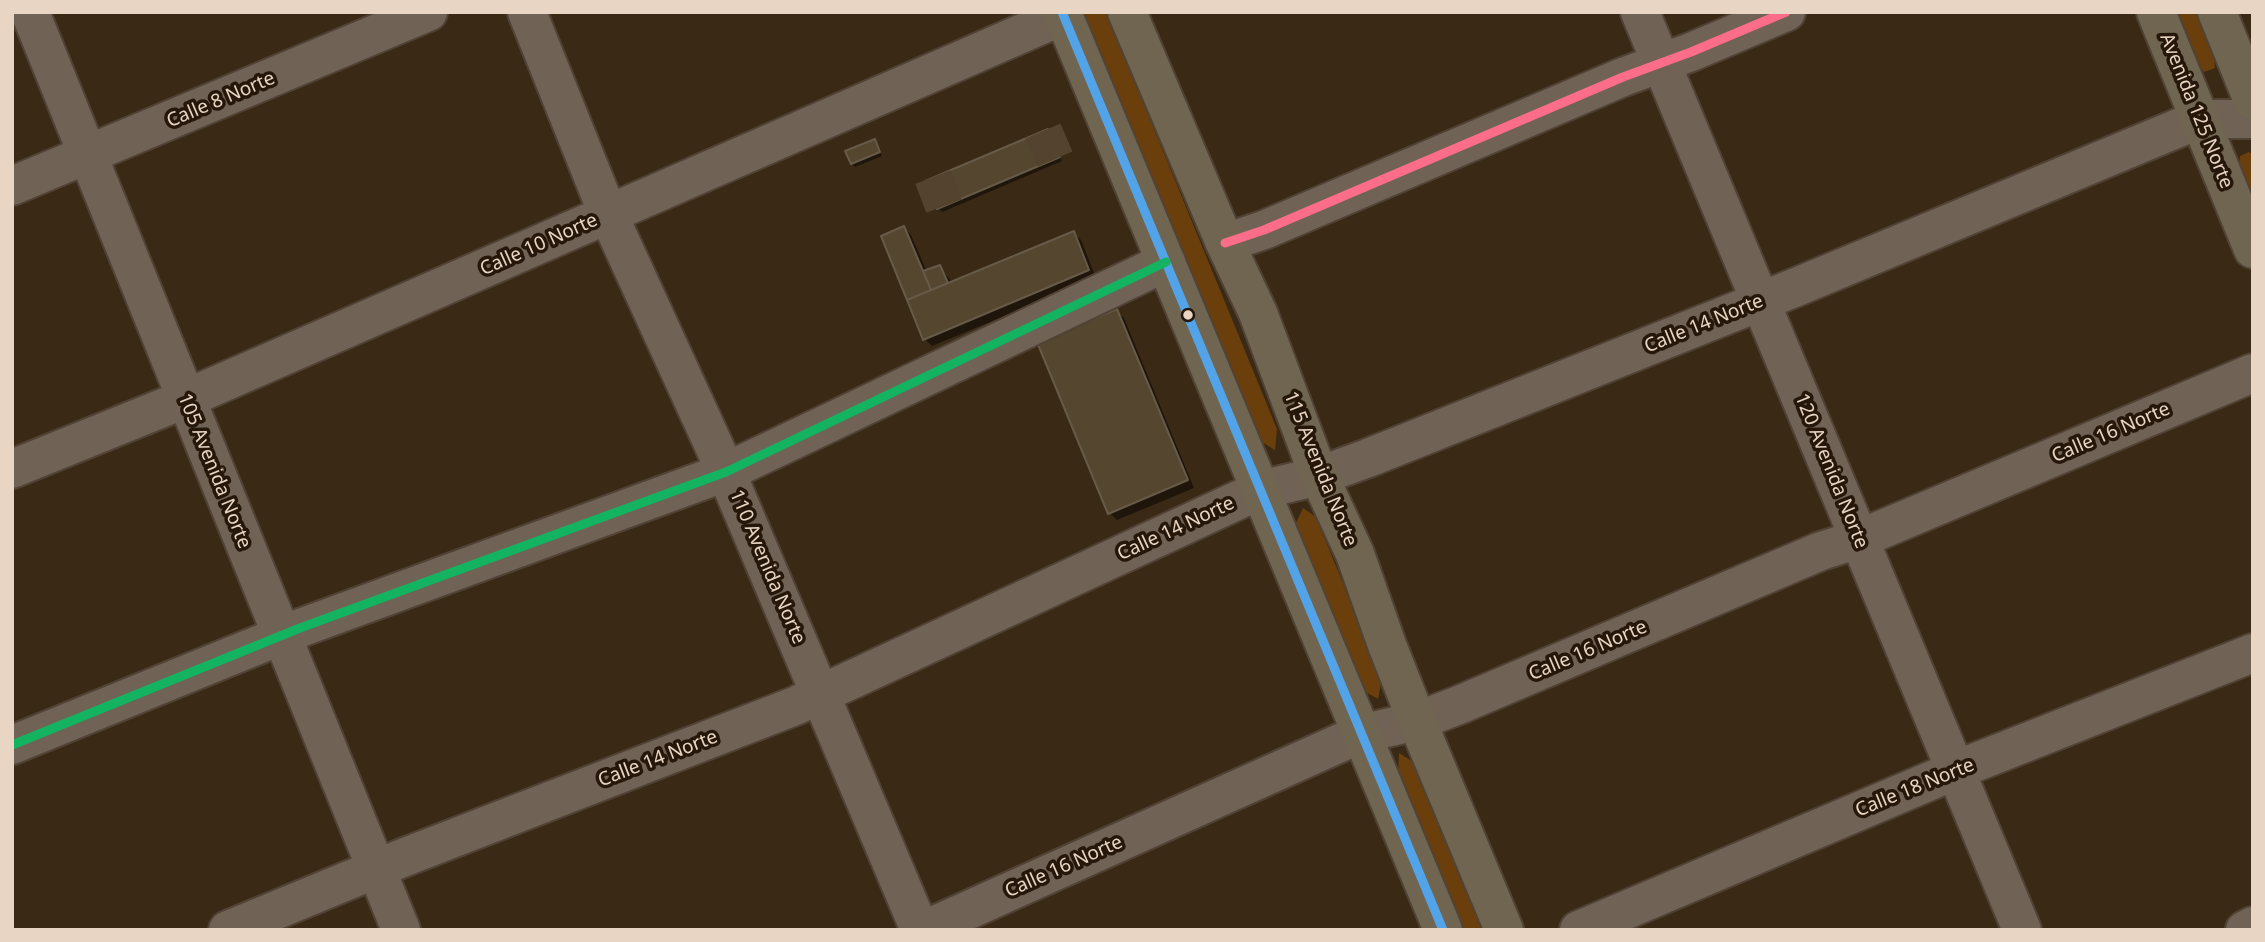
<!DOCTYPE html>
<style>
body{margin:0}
#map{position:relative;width:2265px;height:942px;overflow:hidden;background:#3a2914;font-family:"Noto Sans",sans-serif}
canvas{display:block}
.frame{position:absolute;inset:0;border:14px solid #e9d5c3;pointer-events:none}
</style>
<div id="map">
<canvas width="2265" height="942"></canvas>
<div class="frame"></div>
</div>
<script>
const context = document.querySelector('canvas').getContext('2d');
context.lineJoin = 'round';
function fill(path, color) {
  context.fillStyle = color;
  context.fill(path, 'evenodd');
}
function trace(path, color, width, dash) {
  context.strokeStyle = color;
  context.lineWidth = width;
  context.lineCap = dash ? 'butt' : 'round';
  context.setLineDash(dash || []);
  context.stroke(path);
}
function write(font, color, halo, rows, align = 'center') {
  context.font = font + ' "Noto Sans",sans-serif';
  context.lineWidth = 7;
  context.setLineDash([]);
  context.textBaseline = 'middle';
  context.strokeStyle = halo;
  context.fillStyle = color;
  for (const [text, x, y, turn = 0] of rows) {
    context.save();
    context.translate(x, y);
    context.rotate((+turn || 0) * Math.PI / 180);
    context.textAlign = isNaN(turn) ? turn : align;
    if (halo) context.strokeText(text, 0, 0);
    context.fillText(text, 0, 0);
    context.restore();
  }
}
fill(new Path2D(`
 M1081,12H1106L1277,429L1275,450L1255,438Z
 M2176,12H2196L2213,52L2215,68L2204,72L2196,62Z
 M2249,152L2253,155V199L2239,165L2240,156Z
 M1303,508L1316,517L1382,679L1378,699L1360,689L1295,525Z
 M1399,753L1418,765L1486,930H1460L1398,779Z`), '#6a3f0c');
fill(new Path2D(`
 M1048,131L1062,161L942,212L938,208Z
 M875,141L882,156L855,167L852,163Z
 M904,228L911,235L927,272L939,267L953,283L1073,233L1081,240L1096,278L932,346L925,339L883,237Z
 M1116,311L1124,318L1194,488L1117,520L1110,513Z`), '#0007');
const building = new Path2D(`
 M1048,129L1060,157L937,209L925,181Z
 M875,139L880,152L851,164L845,151Z
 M904,226L931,290L907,300L881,236Z
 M1074,231L1089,270L923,340L907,300Z
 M940,265L948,283L931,290L923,271Z
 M1117,309L1188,480L1108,514L1037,342Z`);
fill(building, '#54462f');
trace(building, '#665a48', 2);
trace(new Path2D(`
 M1043,131L1055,159
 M933,177L944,206`), '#54432e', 38, [38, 19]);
const minor = new Path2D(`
 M30,12L401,930
 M527,12L608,214L726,472L920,930
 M1640,12L2022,930
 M12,186L428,12
 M1225,243L1264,230L1623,77L1691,52L1786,12
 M12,469L185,399L1064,15
 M12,745L300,628L726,472L1166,262
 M228,930L405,857L795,706L1260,490L1319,476L1368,458L1794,288L2200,119H2253
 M924,930L1360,734L1417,721L1459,705L1821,551L1859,539L2253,373
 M1579,930L1956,770L2253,653
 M2245,930L2253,926`);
const major = new Path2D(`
 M1062,12L1443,930
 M1127,12L1225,243L1258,313L1319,476L1355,554L1387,645L1417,721L1504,930
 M2156,12L2253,249
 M2217,12L2253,101`);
trace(minor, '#504235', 42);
trace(major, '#504235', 42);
trace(minor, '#706254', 38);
trace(major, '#6f6551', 38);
trace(new Path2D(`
 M1062,12L1443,930`), '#53a3e8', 9);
trace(new Path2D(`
 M1225,243L1264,230L1623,77L1691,52L1786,12`), '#fb6d88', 9);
trace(new Path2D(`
 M12,745L300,628L726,472L1166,262`), '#13b361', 9);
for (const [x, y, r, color] of [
 [1188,315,6,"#e9d5c3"]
]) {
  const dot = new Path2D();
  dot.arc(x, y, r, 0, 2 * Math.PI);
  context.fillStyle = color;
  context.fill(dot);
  trace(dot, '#251709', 2.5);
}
write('19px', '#e9d5c3', '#251709', [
 ["Calle 8 Norte",221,100,-23],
 ["Avenida 125 Norte",2196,111,68],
 ["Calle 10 Norte",539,245,-24],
 ["Calle 14 Norte",1704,324,-22],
 ["Calle 16 Norte",2111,433,-23],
 ["115 Avenida Norte",1320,469,68],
 ["105 Avenida Norte",214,471,68],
 ["120 Avenida Norte",1831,471,68],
 ["Calle 14 Norte",1176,529,-25],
 ["110 Avenida Norte",767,567,67],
 ["Calle 16 Norte",1588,651,-23],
 ["Calle 14 Norte",658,759,-21],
 ["Calle 18 Norte",1915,788,-22],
 ["Calle 16 Norte",1064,867,-24]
]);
</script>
